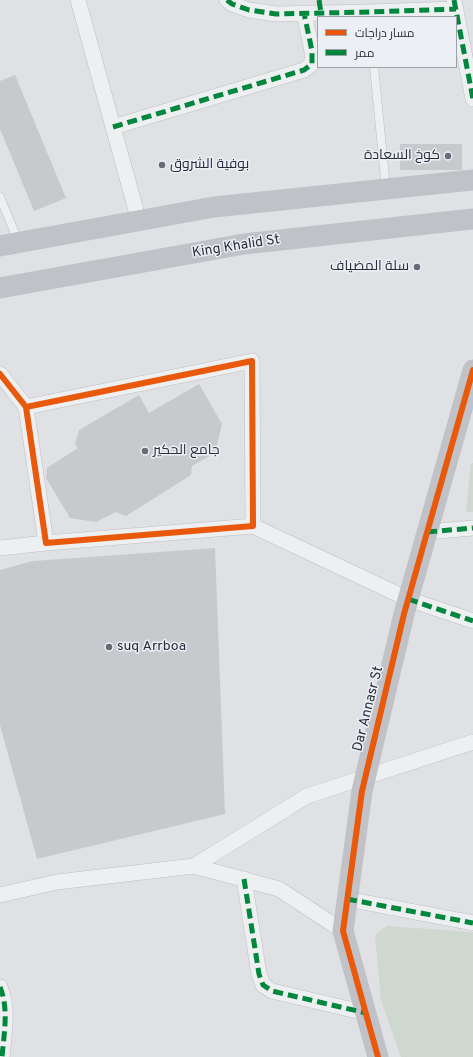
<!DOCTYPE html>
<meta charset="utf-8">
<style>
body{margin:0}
#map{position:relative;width:473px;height:1057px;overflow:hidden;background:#dfe1e4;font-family:Overpass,Cairo,sans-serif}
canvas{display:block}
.legend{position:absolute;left:317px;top:16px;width:140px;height:52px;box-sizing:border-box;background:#eceff4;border:1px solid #9da1aa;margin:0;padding:5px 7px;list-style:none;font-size:12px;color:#272d3c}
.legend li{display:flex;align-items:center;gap:8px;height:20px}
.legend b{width:20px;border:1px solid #9da1aa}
</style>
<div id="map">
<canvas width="473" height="1057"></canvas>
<ul class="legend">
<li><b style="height:5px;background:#e8590c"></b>مسار دراجات</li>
<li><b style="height:5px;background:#00873e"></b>ممر</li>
</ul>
</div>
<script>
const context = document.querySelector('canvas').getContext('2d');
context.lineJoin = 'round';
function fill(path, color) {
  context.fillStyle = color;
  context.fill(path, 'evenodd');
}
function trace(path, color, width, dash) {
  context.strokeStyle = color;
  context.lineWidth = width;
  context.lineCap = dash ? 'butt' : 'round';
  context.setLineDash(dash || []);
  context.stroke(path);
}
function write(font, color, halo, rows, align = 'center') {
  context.font = font + ' Overpass,Cairo,sans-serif';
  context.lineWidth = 3;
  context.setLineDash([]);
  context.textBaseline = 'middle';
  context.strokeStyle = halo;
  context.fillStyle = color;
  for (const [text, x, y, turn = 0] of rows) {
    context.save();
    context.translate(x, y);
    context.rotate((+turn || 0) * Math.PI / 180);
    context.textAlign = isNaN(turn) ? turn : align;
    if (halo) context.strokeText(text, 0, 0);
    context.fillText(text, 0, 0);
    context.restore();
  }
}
fill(new Path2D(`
 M471,463H473V512H466Z
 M387,926L473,932V1057H401L381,1001L375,935Z`), '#cfd8cf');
fill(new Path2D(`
 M15,75L66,198L34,211L0,129V81Z
 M400,144H462V170H400Z
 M199,384L222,424L215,453L192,466L191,475L126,516L116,512L96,522L70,518L46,478L47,468L78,448L75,444L79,430L139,395L149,413Z
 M215,548L225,814L37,859L0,725V570L33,561Z`), '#c7c9cc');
const lane = new Path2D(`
 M374,67L386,188
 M0,197L19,243`);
const street = new Path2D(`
 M78,0L139,221
 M227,0L232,4L249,10L276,14L369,12L456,9
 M454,0L473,99
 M113,127L304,70L312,64V51L304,13
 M0,374L26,407L46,543L253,526L252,361L26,407
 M253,526L408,599L473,621
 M427,532L473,528
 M0,548L46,543
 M194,866L307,796L473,742
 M244,879L259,974L263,985L272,991L366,1013
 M0,895L57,882L194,866L279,889L343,931
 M347,899L473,923
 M0,987C9,1009 4,1033 2,1057`);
trace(lane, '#bdbfc2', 9);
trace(street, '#bdbfc2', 16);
trace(lane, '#eeeff1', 8);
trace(street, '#eeeff1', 15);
trace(new Path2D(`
 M0,246L214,207L473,180
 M0,288L244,244L473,219
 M378,1057L343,931L362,791L404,614L473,370`), '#c0c2c7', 21);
trace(new Path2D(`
 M227,0L232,4L249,10L276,14L369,12L456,9
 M319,0L321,13
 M454,0L473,99
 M113,127L304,70L312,64V51L304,13
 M427,532L473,528
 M408,599L473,621
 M244,879L259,974L263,985L272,991L366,1013
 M347,899L473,923
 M0,987C9,1009 4,1033 2,1057`), '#00873e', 5, [10, 5]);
trace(new Path2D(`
 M0,374L26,407L46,543L253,526L252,361L26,407
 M378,1057L343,931L362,791L404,614L473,370`), '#e8590c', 6);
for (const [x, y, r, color] of [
 [448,156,4,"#676c77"],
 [162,165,4,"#676c77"],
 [417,267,4,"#676c77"],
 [145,451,4,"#676c77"],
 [109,647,4,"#676c77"]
]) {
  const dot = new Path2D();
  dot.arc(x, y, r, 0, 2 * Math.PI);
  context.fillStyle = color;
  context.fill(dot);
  trace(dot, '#eceff4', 1.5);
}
write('14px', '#272d3c', '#eceff4', [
 ["كوخ السعادة",440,156,"right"],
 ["بوفية الشروق",170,165],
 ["سلة المضياف",409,267,"right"],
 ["جامع الحكير",153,451],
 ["suq Arrboa",117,647]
], 'left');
write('14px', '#272d3c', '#eceff4', [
 ["King Khalid St",236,247,-9],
 ["Dar Annasr St",369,709,-76]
]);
</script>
